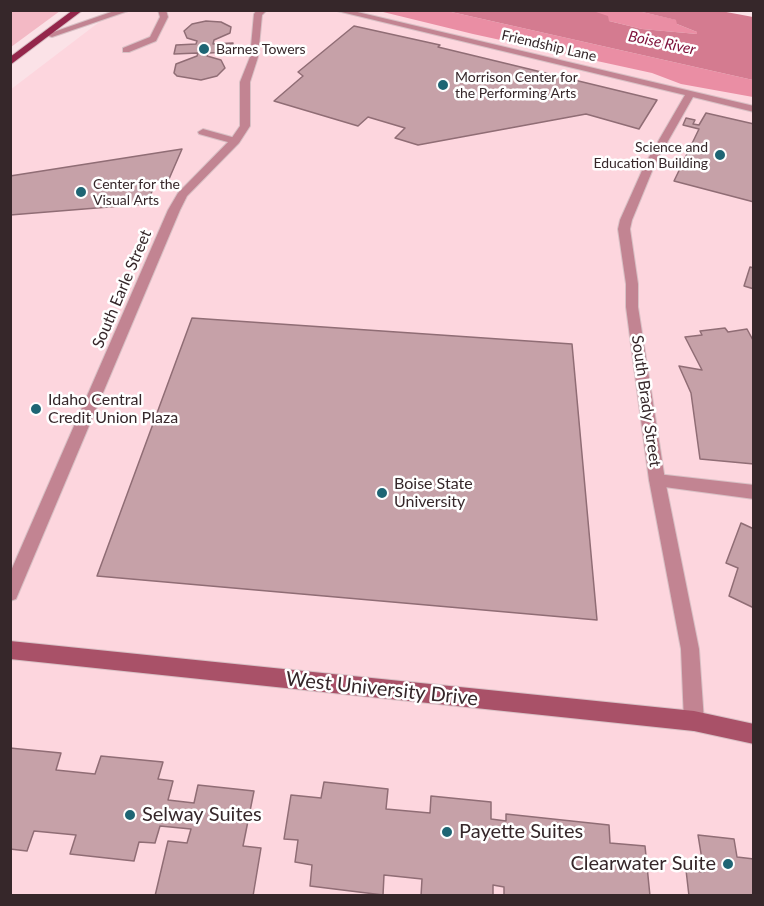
<!DOCTYPE html>
<style>
body{margin:0}
#map{position:relative;width:764px;height:906px;overflow:hidden;background:#fbe2e7;font-family:Lato,sans-serif}
canvas{display:block}
.frame{position:absolute;inset:0;border:12px solid #36272a;pointer-events:none}
</style>
<div id="map">
<canvas width="764" height="906"></canvas>
<div class="frame"></div>
</div>
<script>
const context = document.querySelector('canvas').getContext('2d');
context.lineJoin = 'round';
function fill(path, color) {
  context.fillStyle = color;
  context.fill(path, 'evenodd');
}
function trace(path, color, width, dash) {
  context.strokeStyle = color;
  context.lineWidth = width;
  context.lineCap = dash ? 'butt' : 'round';
  context.setLineDash(dash || []);
  context.stroke(path);
}
function write(font, color, halo, rows, align = 'center') {
  context.font = font + ' Lato,sans-serif';
  context.lineWidth = 5;
  context.setLineDash([]);
  context.textBaseline = 'middle';
  context.strokeStyle = halo;
  context.fillStyle = color;
  for (const [text, x, y, turn = 0] of rows) {
    context.save();
    context.translate(x, y);
    context.rotate((+turn || 0) * Math.PI / 180);
    context.textAlign = isNaN(turn) ? turn : align;
    if (halo) context.strokeText(text, 0, 0);
    context.fillText(text, 0, 0);
    context.restore();
  }
}
fill(new Path2D(`
 M115,10L435,11L753,86V895H11L10,90Z`), '#fdd6de');
fill(new Path2D(`
 M11,10H60V11L11,47Z`), '#f3b9c5');
fill(new Path2D(`
 M379,11H447L753,80V97L681,84L652,73L473,34Z
 M593,11H638L677,20V24L697,32V34L642,29L609,21Z`), '#ea8ea4');
fill(new Path2D(`
 M530,11H593L608,16L609,21L642,29L697,34V32L677,24L676,20L638,11H721L753,17V80L447,11Z`), '#d47b90');
const building = new Path2D(`
 M206,21L221,22L231,27L230,33L214,40L213,44L233,43L232,52L208,53L207,56L221,60L225,68L217,76L201,80L177,76L174,73L176,64L197,56L198,53L174,54L176,45L196,44L197,41L187,38L184,31L192,24Z
 M354,26L440,45L438,47L657,100L639,129L586,114L418,145L395,138L405,128L368,117L358,126L274,101L303,76L298,72Z
 M706,113L754,124V202L674,181L699,129L683,125L686,118L695,120L693,124L699,125Z
 M182,149L169,179L157,181L146,204L10,215V176Z
 M750,267L754,268V289L744,286Z
 M192,318L572,344L597,620L97,576Z
 M725,328L728,332L747,329L754,342V464L700,459L691,393L679,366L702,370L685,337L702,335L700,331Z
 M741,523L754,529V608L729,596L738,568L726,563Z
 M10,748L61,753L56,770L95,774L101,756L163,762L158,779L173,781L168,800L194,803L198,785L254,791L243,846L261,848L253,896H155L168,841L187,843L191,829L160,826L155,843L139,842L134,861L70,854L76,835L34,831L27,851L10,849Z
 M324,782L388,789L386,809L430,813L431,796L491,802V819L506,821V814L609,825L610,843L645,846L650,896H504V887L493,885V896H421L422,879L384,875L383,895L310,886L312,865L295,862L298,840L284,839L291,795L321,798Z
 M698,835L734,839L737,857L754,859V896H689L686,870L704,872Z`);
fill(building, '#c6a1a8');
trace(building, '#906d75', 1.5);
const lane = new Path2D(`
 M158,10H166L168,17L156,41L129,52H123V48L150,37L160,17Z
 M203,129L239,139L240,141L235,144L199,134L198,132Z
 M657,474L754,485V499L657,486L652,485L649,480L652,475Z`);
const street = new Path2D(`
 M117,10H131L52,37L45,35Z
 M257,10H267L262,15L258,57L250,82V126L239,143L187,196L180,210L16,599L10,601V573L168,210L178,193L231,139L240,126V82L250,57L254,14Z
 M333,10H349L754,106V112L693,97L655,164L632,220L630,229L638,284V307L665,480L699,649L704,721L701,728L694,731L687,728L684,721L681,649L649,480L626,307V284L618,229L620,220L645,164L685,95Z`);
const secondary = new Path2D(`
 M10,641L694,711L754,724V744L694,731L10,659Z`);
const primary = new Path2D(`
 M73,10H83L10,65V57Z`);
trace(lane, '#d8c0c5', 2);
trace(street, '#d8c0c5', 2);
trace(secondary, '#d8c0c5', 2);
trace(primary, '#d8c0c5', 2);
fill(lane, '#c28492');
fill(street, '#c28492');
fill(secondary, '#a95168');
fill(primary, '#94264b');
for (const [x, y, r, color] of [
 [204,49,6,"#1e6574"],
 [443,85,6,"#1e6574"],
 [720,155,6,"#1e6574"],
 [81,192,6,"#1e6574"],
 [36,409,6,"#1e6574"],
 [382,493,6,"#1e6574"],
 [130,815,6,"#1e6574"],
 [447,832,6,"#1e6574"],
 [728,864,6,"#1e6574"]
]) {
  const dot = new Path2D();
  dot.arc(x, y, r, 0, 2 * Math.PI);
  context.fillStyle = color;
  context.fill(dot);
  trace(dot, '#fff', 2);
}
write('14px', '#36272a', '#fff', [
 ["Friendship Lane",549,46,13]
]);
write('14px', '#36272a', '#fff', [
 ["Barnes Towers",216,49],
 ["Morrison Center for",455,77],
 ["the Performing Arts",455,93],
 ["Science and",708,147,"right"],
 ["Education Building",708,163,"right"],
 ["Center for the",93,184],
 ["Visual Arts",93,200]
], 'left');
write('italic 15px', '#80143d', '#fff', [
 ["Boise River",662,43,12]
]);
write('16px', '#36272a', '#fff', [
 ["South Earle Street",122,289,-67],
 ["South Brady Street",646,401,82]
]);
write('16px', '#36272a', '#fff', [
 ["Idaho Central",48,400],
 ["Credit Union Plaza",48,418],
 ["Boise State",394,484],
 ["University",394,502]
], 'left');
write('20px', '#36272a', '#fff', [
 ["West University Drive",382,689,6]
]);
write('20px', '#36272a', '#fff', [
 ["Selway Suites",142,815],
 ["Payette Suites",459,832],
 ["Clearwater Suite",716,864,"right"]
], 'left');
</script>
